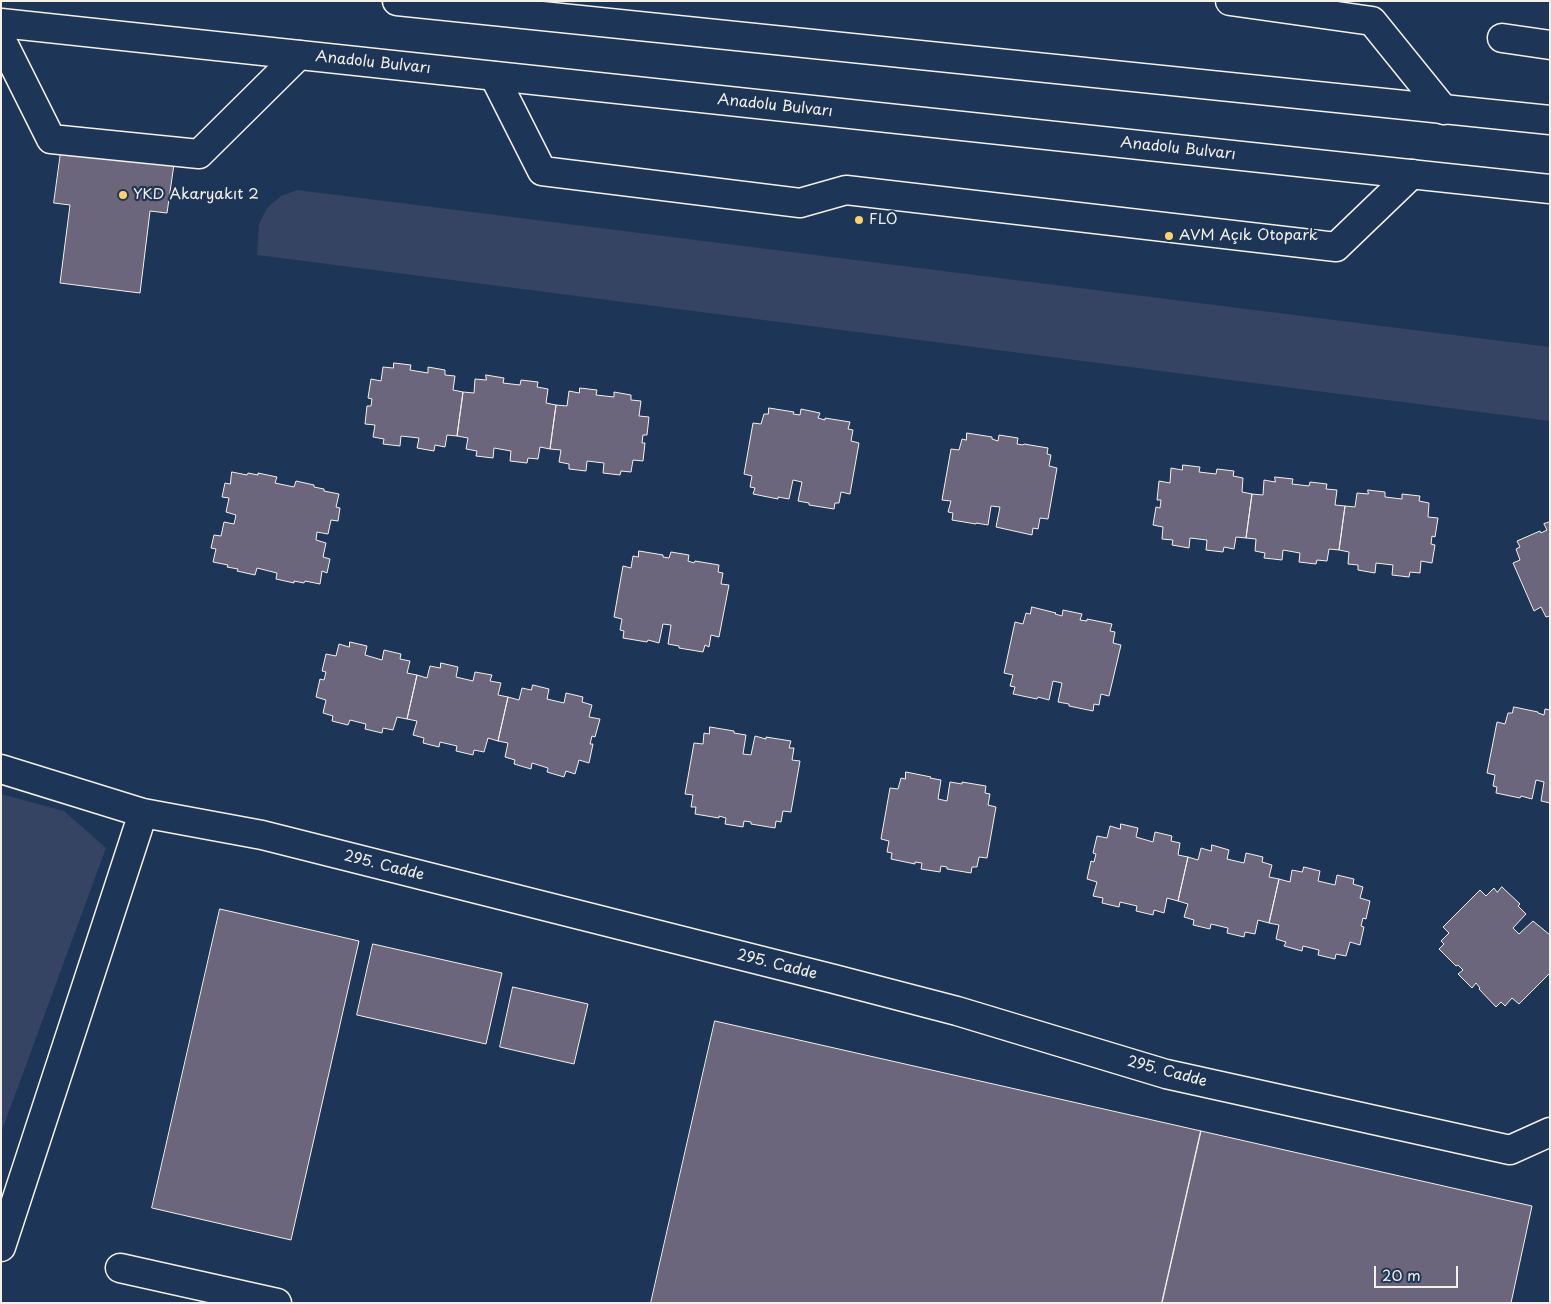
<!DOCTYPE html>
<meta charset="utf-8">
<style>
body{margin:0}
#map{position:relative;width:1551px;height:1304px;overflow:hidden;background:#1d3557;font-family:"Playpen Sans",sans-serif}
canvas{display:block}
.frame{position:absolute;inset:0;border:2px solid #f4f1e8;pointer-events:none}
.scale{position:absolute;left:1374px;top:1266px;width:84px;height:22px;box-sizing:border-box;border:2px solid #f4f1e8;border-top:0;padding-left:6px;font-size:15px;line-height:18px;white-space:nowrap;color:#f4f1e8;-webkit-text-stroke:4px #1d3557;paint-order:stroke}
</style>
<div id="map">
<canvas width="1551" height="1304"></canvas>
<div class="frame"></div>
<div class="scale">20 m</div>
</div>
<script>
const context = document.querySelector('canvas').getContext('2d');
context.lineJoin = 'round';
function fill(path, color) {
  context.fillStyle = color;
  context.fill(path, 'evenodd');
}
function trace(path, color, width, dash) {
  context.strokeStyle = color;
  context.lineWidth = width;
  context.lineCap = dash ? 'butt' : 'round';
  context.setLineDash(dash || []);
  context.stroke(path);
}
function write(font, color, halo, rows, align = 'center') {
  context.font = font + ' "Playpen Sans",sans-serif';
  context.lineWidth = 4.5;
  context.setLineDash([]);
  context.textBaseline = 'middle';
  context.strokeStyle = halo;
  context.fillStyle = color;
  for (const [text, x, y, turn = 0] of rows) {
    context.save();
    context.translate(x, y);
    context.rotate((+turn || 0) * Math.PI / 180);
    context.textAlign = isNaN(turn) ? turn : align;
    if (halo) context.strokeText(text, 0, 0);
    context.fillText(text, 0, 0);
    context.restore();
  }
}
fill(new Path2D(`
 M297,190L1550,347V421L257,255L259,224L267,208L281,196Z
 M1,794L64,811L106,848L1,1133Z`), '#344462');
const building = new Path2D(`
 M63,137L176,150L167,213L150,211L140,293L60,283L70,205L54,203Z
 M394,363L411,365L410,370L428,373V367L445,370V375L455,376L453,390L463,392L457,436L447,435L445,447L435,445L434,451L417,448L419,438L401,436L400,446L383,444L384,439L373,437L375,425L365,424L367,406H371L372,399L368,398L371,379L381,381L383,367L393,368Z
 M486,375L504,378L503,383L520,385L521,380L538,382L537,387L548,389L546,403L556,405L550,449L540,447L538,459L528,458L527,463L510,461L511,451L494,448L493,458L476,456L477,451L466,449L468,438L457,436L463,392L474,393L475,379L486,380Z
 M580,388L597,390L596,395L614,397V392L631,395V400L641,401L639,416L649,417L647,435H643L642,443H645L643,461L633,460L631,472L621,471L620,475L603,473L604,463L587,461L586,471L569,469V464L559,462L561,450L550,449L556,405L567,406L569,391L579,393Z
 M769,408L794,412L793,414L800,415L801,409L820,413L818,418L825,420V418L850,422L848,429L853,430L851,441L859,443L850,494L841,492L839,503H835L834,509L809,505V503L798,501L802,482L793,480L789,499L778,497V499L753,494L755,488L750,487L752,476L744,474L753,423L761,424L764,414H768Z
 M967,433L992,437V439L998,441L999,435L1018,438L1017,444L1023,445L1024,444L1048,448L1047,454L1051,455L1049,466L1057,468L1048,519L1040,518L1038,529L1033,528L1032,535L996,527L1000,507L991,506L988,525L976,523V524L952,520L953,513L948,512L951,501L942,500L951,449L959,450L962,439L966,440Z
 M1183,465L1200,467L1199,472L1216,474L1217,469L1234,471L1233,476L1243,478L1242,492L1252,494L1246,538L1236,537L1234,549L1224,547L1223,552L1206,550L1207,540L1190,538L1189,548L1172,545L1173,540L1162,539L1163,527L1153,525L1156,507L1160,508L1161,500H1157L1159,481L1170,483L1171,468L1182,470Z
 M232,472L247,475L248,473L258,475V473L277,477L275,483L294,487L296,481L314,485V487L324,489V491L339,494L336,507L340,508L338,521L331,520L328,534L317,532L316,540L326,543L323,557L330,559L327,573L322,571L320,584L305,581L304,583L294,581V583L276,579L277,573L257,568L255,575L237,571L238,569L227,567L228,565L213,562L216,549L211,548L214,535L221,536L224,522L234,524L236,515L226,512L229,498L222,497L225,483L230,484Z
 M1275,477L1293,479L1292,484L1309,486L1310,482L1327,484L1326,489L1337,490L1335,505L1345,506L1339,550L1329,549L1327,561L1317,560L1316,564L1299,562L1300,553L1283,550L1282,560L1264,558L1265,553L1255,551L1256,539L1246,538L1252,494L1263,495L1264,480L1275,482Z
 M1368,490L1385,492V497L1402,499V494L1420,496L1419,501L1429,503L1428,517L1438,518L1435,537L1432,536L1431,544L1435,545L1432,563L1421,561L1420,573L1410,572L1409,577L1392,575L1393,565L1376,563L1375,573L1358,570V565L1348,564L1349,552L1339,550L1345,506L1355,507L1357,493L1368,494Z
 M1550,522V616L1546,617L1541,607L1534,611L1513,563L1520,560L1516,549L1520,547L1517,541L1540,531L1541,533L1547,530L1544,524Z
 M639,551L663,555V557L669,558L671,552L689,555L688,561L694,563L695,561L719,565L718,572L723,573L721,584L729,585L719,637L711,635L709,647L705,645L703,652L679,648V646L668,644L671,625L663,624L659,643L648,640L647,642L623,638L624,631L620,630L622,619L614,617L623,566L631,568L633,556L638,557Z
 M1032,607L1056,613L1055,614L1062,616L1063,610L1082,614L1080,620L1087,621V619L1112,624L1110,631L1115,632L1113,643L1121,645L1109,696L1101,694L1099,705L1094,704L1093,711L1069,706V704L1058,702L1062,683L1053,681L1049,700L1038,697L1037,699L1013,694L1015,687L1010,686L1013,675L1004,673L1015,622L1023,624L1026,613L1030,614Z
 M350,642L367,646L365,655L382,660L384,650L401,654L400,659L410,661L407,673L417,675L407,719L397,717L393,730L383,728L382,733L365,729L366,724L350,720L348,725L332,721L333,716L323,713L326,700L316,697L320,679L324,680L326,672L322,671L326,654L336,656L339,644L349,647Z
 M441,663L458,667L456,677L473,681L475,672L492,675L490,681L501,683L498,695L508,697L498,741L488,738L484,752L474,750L473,755L456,751L457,746L440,742L439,747L423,743L424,738L413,735L417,721L407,719L417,675L427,678L430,666L440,668Z
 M533,685L549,689L547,699L564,703L566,693L583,697L582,702L592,705L589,717L600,719L595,737L592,736L590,744H593L589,763L579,760L575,774L566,771L564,777L547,772L548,768L532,763L531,769L514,764L515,760L505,757L508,743L498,741L508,697L519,700L522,688L531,690Z
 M1514,707L1538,712V713L1544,715L1545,709L1550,710V803L1541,801L1544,782L1536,780L1532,799L1521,796L1520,798L1496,793L1497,787L1493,786L1495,775L1487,773L1497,722L1505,724L1508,713H1512Z
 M710,727L734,731V733L746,735L743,754L751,755L755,736L766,739V737L791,741L789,748H794L792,760L800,761L791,812L783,811L781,822L776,821L775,828L751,824V822L744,821L743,827L725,824L726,818L719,816V818L695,814L696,807H691L693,795L685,794L694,743L703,744L704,733L709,734Z
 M906,772L931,777L930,778L941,780L938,799L947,801L950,782L962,784V782L986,786L985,793L990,794L988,805L996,807L987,858L979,857L977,867H972L971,873L947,869V867L941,866L940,872L921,869L922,863L915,862V864L891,859L892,853L887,852L889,841L881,839L890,788L898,789L901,778L905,779Z
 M1121,824L1138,828L1136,837L1153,842L1155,832L1172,836L1171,841L1180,843L1178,855L1188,857L1178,901L1167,898L1164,913L1154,910L1153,915L1136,911L1137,906L1120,902L1119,907L1102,903L1103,898L1093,896L1097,882L1087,879L1091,861L1094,862L1096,854L1093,853L1097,836L1107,838L1110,826L1120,829Z
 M1212,845L1229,850L1227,859L1244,863L1246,853L1263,857L1262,862L1272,865L1269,877L1279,879L1269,923L1258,920L1255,934L1245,932L1244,937L1227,933L1228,928L1211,924L1210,929L1193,925L1194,920L1184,917L1188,904L1178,901L1188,857L1198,860L1201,848L1211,851Z
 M1304,867L1320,871L1318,881L1335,885L1337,875L1354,879L1353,884L1363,887L1360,898L1370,901L1366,919L1363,918L1361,926L1364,927L1360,945L1350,942L1346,956L1336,954L1335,959L1318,955L1319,950L1303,946L1302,951L1284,946L1286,942L1276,939L1279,925L1269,923L1279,879L1290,882L1292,870L1302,872Z
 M1502,887L1520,904L1518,906L1526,914L1513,928L1519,934L1533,921L1550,935V973L1519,1004L1512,998L1505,1006L1501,1002L1496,1007L1479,989L1480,988L1476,983L1472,988L1458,974L1463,970L1458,965L1456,966L1439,949L1444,944L1441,941L1449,933L1443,927L1480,890L1486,896L1494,888L1497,892Z
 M220,909L359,941L291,1240L152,1208Z
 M373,944L502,973L486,1044L357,1015Z
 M513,987L588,1004L574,1064L500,1047Z
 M715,1021L1201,1131L1162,1303H651Z
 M1201,1131L1532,1206L1511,1303H1162Z`);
fill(building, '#6b667b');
trace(building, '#f4f1e8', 1);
const minor = new Path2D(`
 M1230,1L1372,21L1444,110
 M1502,38L1550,45
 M1,39L51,139L199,154L299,55
 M494,76L542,171L800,203L846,190L1336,247L1412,174
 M1,769L143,813L262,835L834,979L957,1011L1166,1074L1510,1150L1550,1132
 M1,1247L143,813
 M120,1268L277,1303`);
const major = new Path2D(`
 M397,1L1550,120
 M1,23L1550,189`);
trace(minor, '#f4f1e8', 31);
trace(major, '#f4f1e8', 31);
trace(minor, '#1d3557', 28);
trace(major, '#1d3557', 28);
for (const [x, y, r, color] of [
 [123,195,5,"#ffd166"],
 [859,220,5,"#ffd166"],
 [1169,236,5,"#ffd166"]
]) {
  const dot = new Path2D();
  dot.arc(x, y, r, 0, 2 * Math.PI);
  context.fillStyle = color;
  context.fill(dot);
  trace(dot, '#1d3557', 2);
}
write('15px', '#f4f1e8', '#1d3557', [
 ["Anadolu Bulvarı",373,63,6],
 ["Anadolu Bulvarı",775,106,6],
 ["Anadolu Bulvarı",1178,149,6],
 ["295. Cadde",384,866,14],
 ["295. Cadde",777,965,14],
 ["295. Cadde",1167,1072,15]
]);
write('15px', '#f4f1e8', '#1d3557', [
 ["YKD Akaryakıt 2",133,195],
 ["FLO",869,220],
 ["AVM Açık Otopark",1179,236]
], 'left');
</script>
